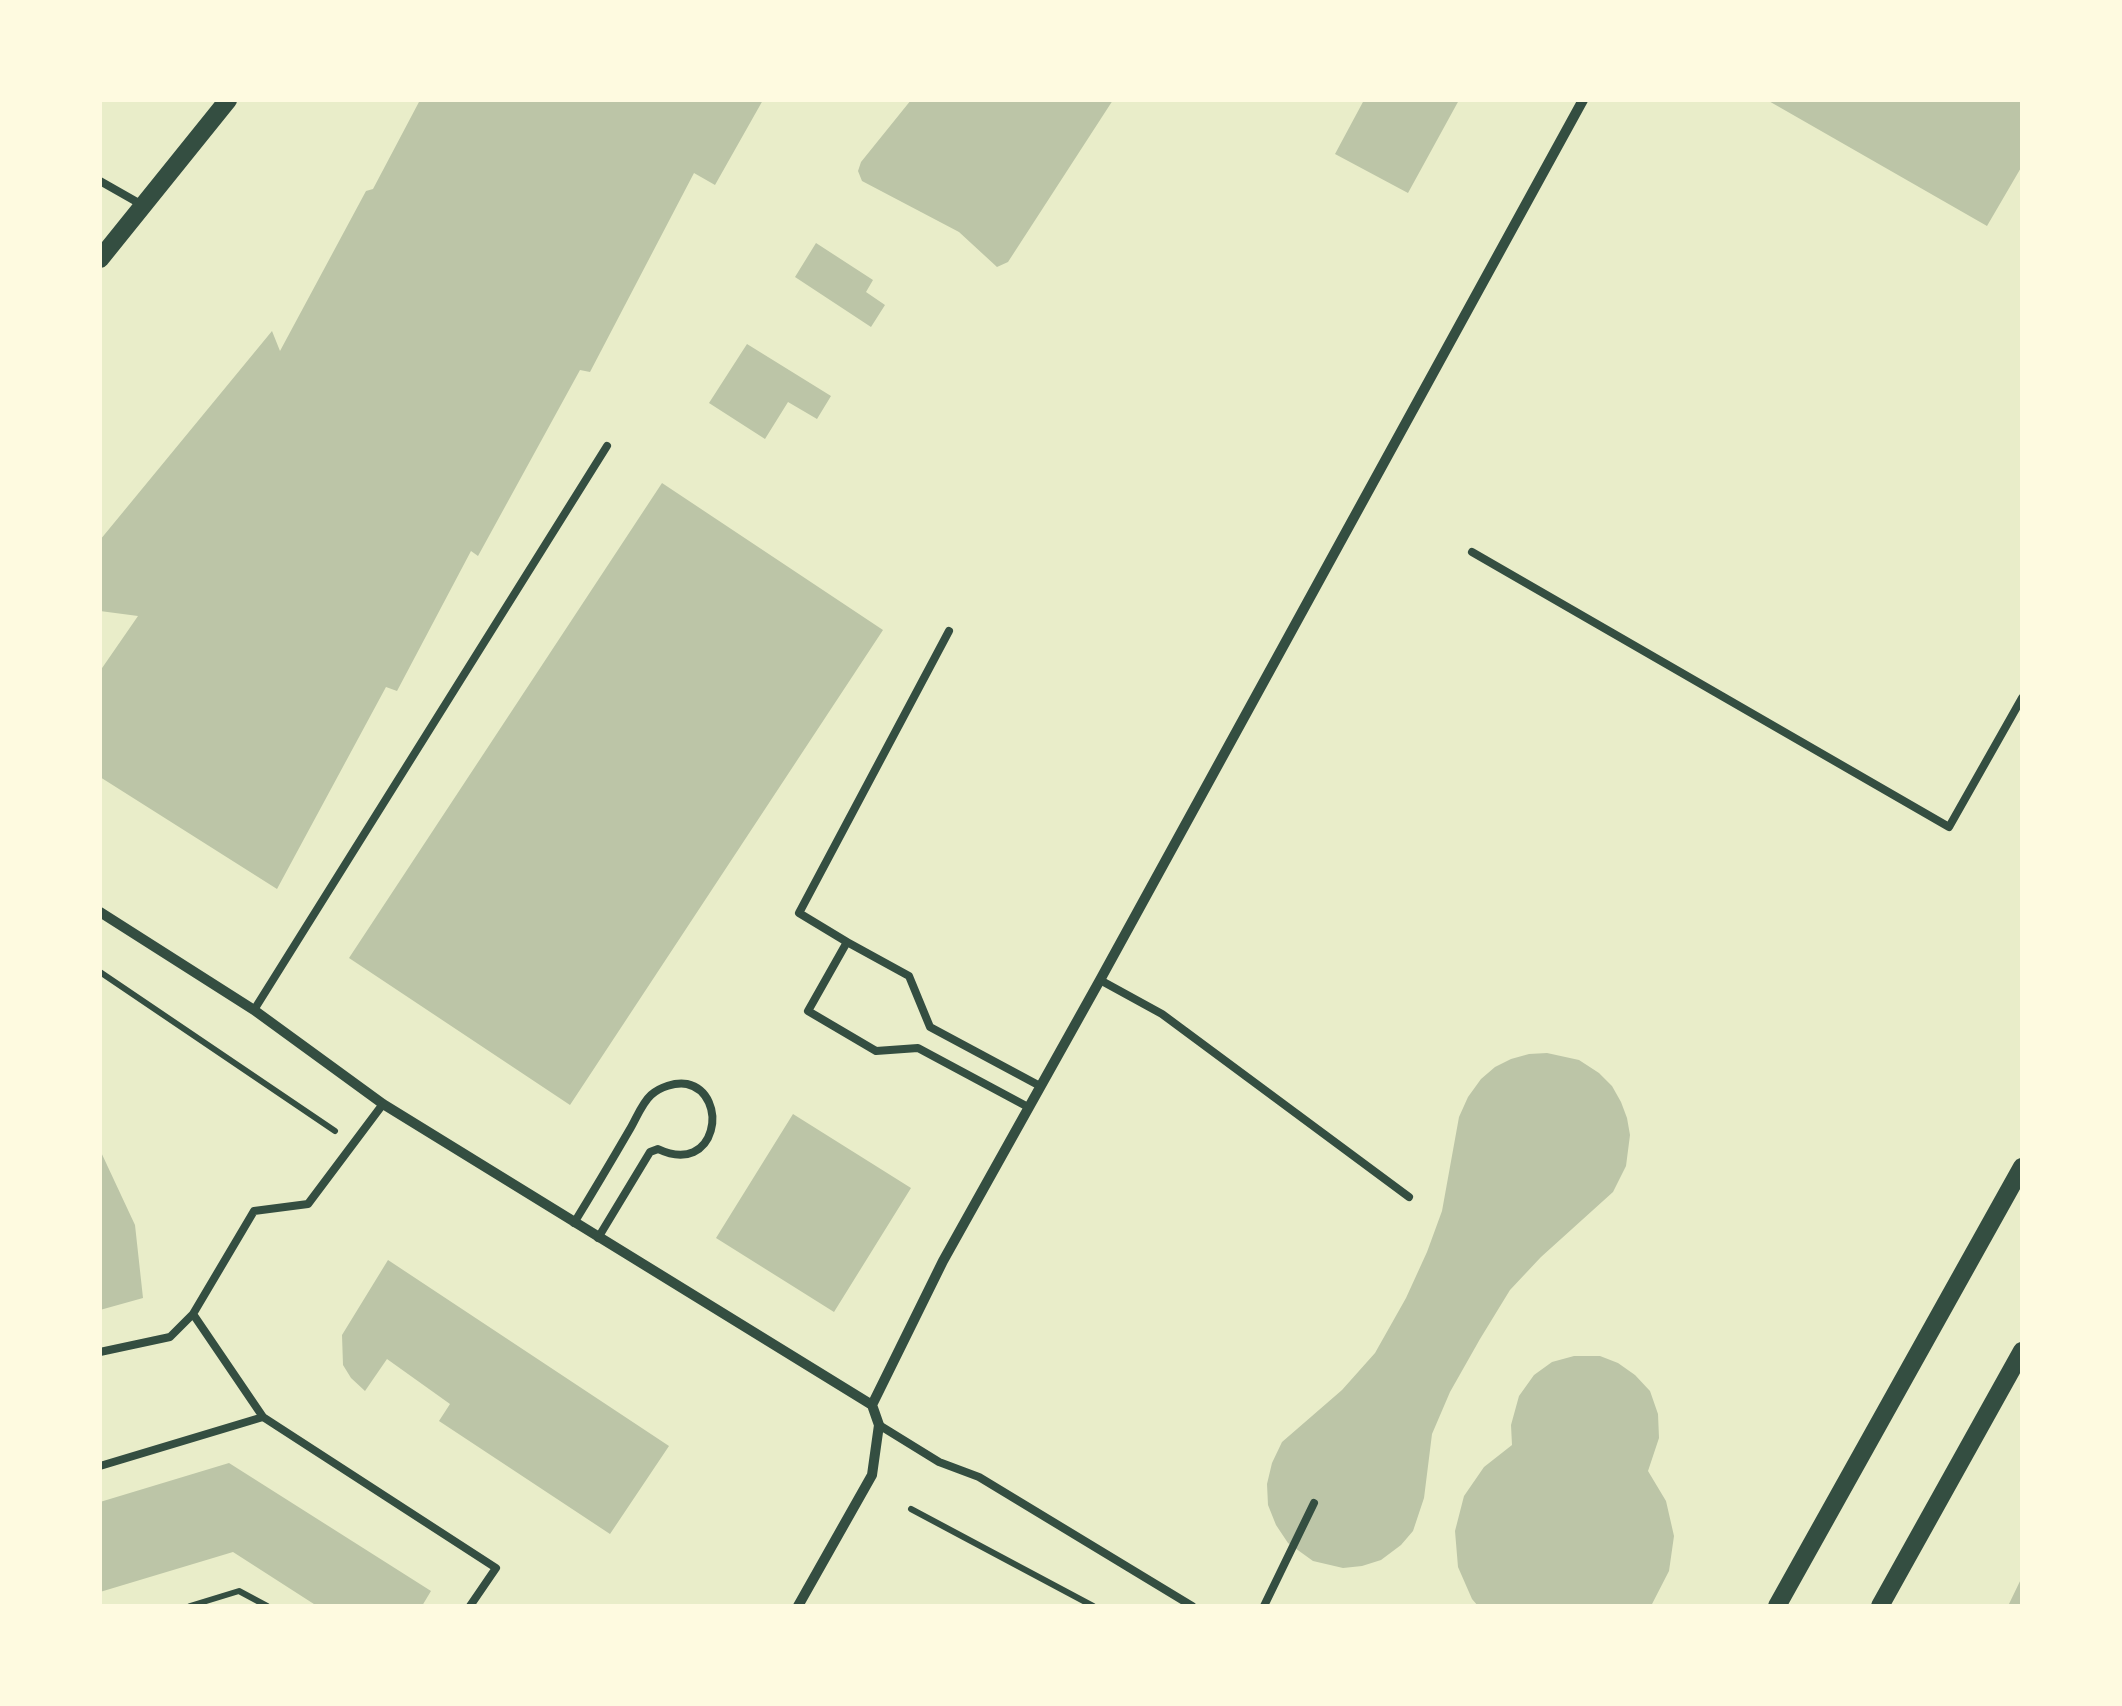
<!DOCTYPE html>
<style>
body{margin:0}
#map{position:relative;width:2122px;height:1706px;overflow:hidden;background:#e9edc9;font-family:"Fira Sans",sans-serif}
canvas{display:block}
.frame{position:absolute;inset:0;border:102px solid #fefae0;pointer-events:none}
</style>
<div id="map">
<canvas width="2122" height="1706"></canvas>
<div class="frame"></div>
</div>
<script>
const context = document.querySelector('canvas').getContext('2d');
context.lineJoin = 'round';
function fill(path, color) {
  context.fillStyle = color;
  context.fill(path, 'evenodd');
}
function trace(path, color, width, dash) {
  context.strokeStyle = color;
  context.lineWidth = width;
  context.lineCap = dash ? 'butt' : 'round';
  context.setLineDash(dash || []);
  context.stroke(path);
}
fill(new Path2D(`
 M420,100H763L715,185L694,173L590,372L580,370L478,556L471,551L397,691L386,687L277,889L100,777V671L138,616L100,611V540L272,331L280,351L366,191L373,189Z
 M911,100H1113L1008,262L997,267L959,232L862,181L858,171L861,162Z
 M1364,100H1459L1408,193L1335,154Z
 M1767,100H2022V166L1987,226Z
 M816,243L873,280L866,292L885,305L871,327L795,277Z
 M747,344L831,396L817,419L788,402L765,439L709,403Z
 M662,483L883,630L570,1105L349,958Z
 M1547,1053L1579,1060L1599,1073L1612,1086L1621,1102L1627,1118L1630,1135L1626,1166L1613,1192L1541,1257L1510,1290L1480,1339L1450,1392L1432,1434L1424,1498L1413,1531L1401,1545L1381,1560L1362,1566L1343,1568L1313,1561L1288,1543L1276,1525L1268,1505L1267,1484L1272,1463L1282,1442L1342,1390L1375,1353L1406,1298L1427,1252L1442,1211L1459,1117L1468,1097L1481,1079L1495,1067L1511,1059L1529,1054Z
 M793,1114L911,1188L834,1312L716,1238Z
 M100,1150L135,1225L143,1298L100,1310Z
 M388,1260L669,1446L610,1534L439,1421L450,1404L387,1359L365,1391L351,1378L343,1365L342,1335Z
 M1574,1356H1600L1618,1363L1635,1375L1650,1391L1658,1414L1659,1438L1648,1471L1666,1501L1674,1536L1669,1571L1651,1606H1478L1472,1599L1458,1567L1455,1531L1464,1496L1484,1467L1512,1445L1511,1425L1519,1396L1534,1375L1552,1362Z
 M229,1463L431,1591L422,1606H317L233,1552L100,1592V1502Z
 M2022,1577V1606H2008Z`), '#bcc5a7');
trace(new Path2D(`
 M100,972L335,1131
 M911,1509L1093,1606
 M190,1606L239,1591L267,1606`), '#344e41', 6);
trace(new Path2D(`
 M100,181L144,206
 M1472,552L1949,827L2022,698
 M847,942L799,913L949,631
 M1100,980L1162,1014L1409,1197
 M254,1010L607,446
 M1028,1107L918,1048L876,1051L808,1011L847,942L909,976L930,1027L1040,1086
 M574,1223C593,1192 612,1160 630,1129C636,1119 642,1103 651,1095C660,1087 675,1082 687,1084C730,1094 717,1177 658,1149L650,1152L598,1238
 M193,1314L254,1211L308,1204L383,1104
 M100,1352L170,1337L193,1314L263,1417
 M879,1425L939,1462L979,1477L1192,1606
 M100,1466L263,1417L496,1568L470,1606
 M1264,1606L1314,1503`), '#344e41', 8);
trace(new Path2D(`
 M100,912L254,1010L383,1104L872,1405
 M798,1606L872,1475L879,1425L872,1405L943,1261L1100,980L1583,100`), '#344e41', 10);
trace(new Path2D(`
 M100,259L228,100
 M1777,1606L2022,1167
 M1880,1606L2022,1351`), '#344e41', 18);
</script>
